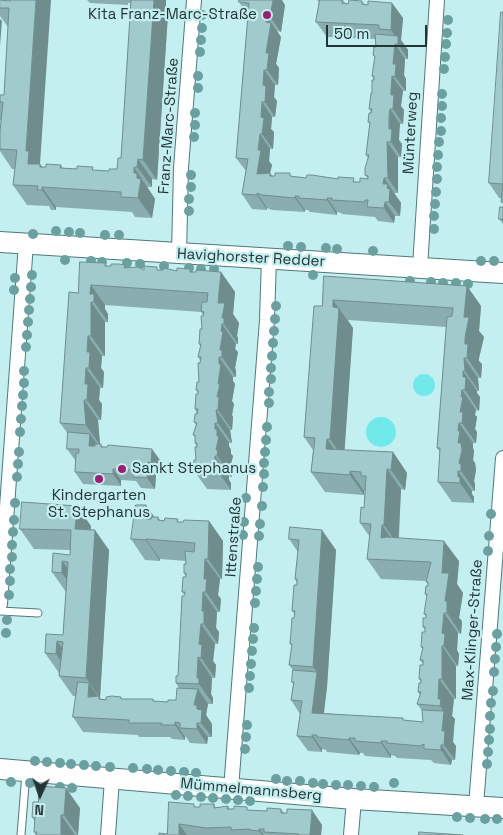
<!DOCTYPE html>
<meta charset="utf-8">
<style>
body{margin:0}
#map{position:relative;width:503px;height:835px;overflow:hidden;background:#c4eff0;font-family:"Space Grotesk",sans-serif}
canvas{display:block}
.north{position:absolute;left:15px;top:770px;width:50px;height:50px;-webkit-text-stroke:4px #c4eff0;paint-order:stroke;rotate:183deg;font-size:14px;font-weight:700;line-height:20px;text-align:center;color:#233435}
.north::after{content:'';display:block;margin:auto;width:18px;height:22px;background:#233435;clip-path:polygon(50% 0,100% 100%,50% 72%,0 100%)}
.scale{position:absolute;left:326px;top:25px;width:101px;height:22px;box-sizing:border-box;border:2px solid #233435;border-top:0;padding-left:6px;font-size:15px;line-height:18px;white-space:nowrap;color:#233435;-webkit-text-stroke:4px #c4eff0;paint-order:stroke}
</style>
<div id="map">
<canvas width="503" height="835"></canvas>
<div class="north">N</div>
<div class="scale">50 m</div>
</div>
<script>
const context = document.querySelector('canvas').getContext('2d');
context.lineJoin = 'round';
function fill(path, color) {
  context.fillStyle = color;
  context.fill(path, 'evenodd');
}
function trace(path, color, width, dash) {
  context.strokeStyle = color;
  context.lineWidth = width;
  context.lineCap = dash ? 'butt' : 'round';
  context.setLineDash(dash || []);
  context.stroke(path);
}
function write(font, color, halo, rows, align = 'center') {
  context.font = font + ' "Space Grotesk",sans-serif';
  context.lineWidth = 4.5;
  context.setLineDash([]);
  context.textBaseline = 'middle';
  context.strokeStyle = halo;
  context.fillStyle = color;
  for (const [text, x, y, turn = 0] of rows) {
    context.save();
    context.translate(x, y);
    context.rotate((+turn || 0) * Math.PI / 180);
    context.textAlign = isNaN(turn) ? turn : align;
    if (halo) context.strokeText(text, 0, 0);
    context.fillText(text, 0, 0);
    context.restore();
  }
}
fill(new Path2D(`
 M413 385a11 11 0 1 1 22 0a11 11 0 1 1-22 0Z
 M366 432a15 15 0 1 1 30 0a15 15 0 1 1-30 0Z`), '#70e9eb');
const lane = new Path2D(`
 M0,611L38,613
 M21,835L26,773`);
const street = new Path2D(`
 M179,254L181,168L194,0
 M420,267L437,0
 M0,604L26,243
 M231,789L267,320L269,258
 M476,806L503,458
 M108,835L112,779
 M351,835L354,799`);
const secondary = new Path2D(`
 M0,242L503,273
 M0,769L354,799L503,808`);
trace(lane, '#507879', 9);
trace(street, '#507879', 16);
trace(secondary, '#507879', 22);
trace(lane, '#fff', 7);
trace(street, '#fff', 14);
trace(secondary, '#fff', 20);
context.fillStyle = '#6ba0a1';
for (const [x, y] of [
 [202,15],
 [448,20],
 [202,28],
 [447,33],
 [201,40],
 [446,44],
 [200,52],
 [445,57],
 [444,69],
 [198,76],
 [198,88],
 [442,94],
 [442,106],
 [195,113],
 [441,118],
 [195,125],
 [441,131],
 [194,137],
 [439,142],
 [438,155],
 [437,167],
 [191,175],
 [437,179],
 [191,187],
 [436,192],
 [189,199],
 [435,204],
 [189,211],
 [434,216],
 [434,229],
 [56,231],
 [69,232],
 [80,233],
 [33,234],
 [105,235],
 [119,235],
 [288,246],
 [301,247],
 [326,248],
 [337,249],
 [373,251],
 [65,260],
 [91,261],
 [481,261],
 [494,261],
 [102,262],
 [127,263],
 [140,264],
 [164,266],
 [189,268],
 [201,269],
 [214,269],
 [32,275],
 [313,275],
 [15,278],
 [410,281],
 [431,282],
 [443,283],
 [456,283],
 [468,284],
 [31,287],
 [14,290],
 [30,299],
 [276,306],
 [29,310],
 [275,319],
 [28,322],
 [274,331],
 [27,335],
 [273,343],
 [26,347],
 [272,356],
 [271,368],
 [24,371],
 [271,379],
 [24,383],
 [269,392],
 [23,395],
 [269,403],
 [22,406],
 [21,419],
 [267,427],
 [20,432],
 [266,440],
 [19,452],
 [265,452],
 [264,463],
 [18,464],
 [264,474],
 [17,477],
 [263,487],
 [246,498],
 [15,503],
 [262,506],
 [491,514],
 [14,520],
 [244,522],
 [260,524],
 [13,532],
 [243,535],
 [259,536],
 [489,536],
 [12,545],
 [488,551],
 [12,557],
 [258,567],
 [10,569],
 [257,579],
 [10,581],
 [256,591],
 [9,595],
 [255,603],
 [7,620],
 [254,628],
 [6,633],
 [497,634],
 [253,639],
 [496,647],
 [252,651],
 [495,659],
 [251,664],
 [494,672],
 [250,676],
 [249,688],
 [493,691],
 [491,703],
 [490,716],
 [247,725],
 [490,729],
 [246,737],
 [489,740],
 [245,749],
 [488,752],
 [35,761],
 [47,762],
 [60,763],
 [71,764],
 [487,764],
 [84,765],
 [96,766],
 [110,767],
 [133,768],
 [147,769],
 [158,770],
 [171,771],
 [184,772],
 [196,773],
 [276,779],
 [287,781],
 [300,781],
 [11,782],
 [30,783],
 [313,783],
 [394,783],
 [323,784],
 [336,785],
 [348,785],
 [361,786],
 [60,787],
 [374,787],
 [72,788],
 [176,795],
 [188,796],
 [201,797],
 [213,798],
 [226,799],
 [238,800],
 [250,801],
 [457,817],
 [470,818],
 [485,819],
 [497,819]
]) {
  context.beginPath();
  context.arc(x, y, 5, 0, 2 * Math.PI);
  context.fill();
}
fill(new Path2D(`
 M0,0L10,1L40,164L42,167H46L61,165L63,168L109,171L117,169L121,158L131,3H128V5L90,3L87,0H166V10L168,14L157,180L152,179V187H148V188L155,199L152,218L135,217L132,212L56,207V210H51L49,206L27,205L13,185L15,169H12L0,151L1,121L0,120V95H4L8,27L0,16Z
 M317,0H343L345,3L348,4L362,1L365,5L392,3L403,18L401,40L408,50V59H405L404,75L406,79V91H403L401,105V106L404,110L403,124H400L399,129V140L402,144L401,157H398V193H394L401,203L400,216H395L394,223L378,221L375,217L342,214L341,213L337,212V215L310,212L308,210H305V212L272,210L267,208V210L252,209L242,194L246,171L236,158L248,15L239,2L285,5L281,32L277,31L281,37L276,64L279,68L278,85H275L274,97L277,101L275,117H272L271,129L274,132L273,149H270L269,161L272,165L270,173L272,176L293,177L360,182L368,179L365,175L368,158L366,155L370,124L368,122L371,112L369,109L372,93L374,80L372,76L375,58L373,55L376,47L375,39L327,37L316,22L319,2Z
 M503,12V204L501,202L502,198H499L489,183Z
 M503,207V224L499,219Z
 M105,263L107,266L144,270L192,272H221L235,292L233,314L239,323L237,336L238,338V344H236L235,349L238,352L235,368L236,370V377H233V381L235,384L232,401L234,404L232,415L233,417L232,430H230L232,443H229V446L231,450V454L233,456L230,468L232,470V477L229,476V480L231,483V490L207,489L193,469L196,460L197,447L195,443V437L193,435L196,425L194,422L197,414L195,409L198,393L196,390L199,382L200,360L198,357L201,347L199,344L202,329L203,315L201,312L105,305V309L108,314V322H105V356H102L101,368L104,372L103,388H100L99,400L102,404L101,420H98L100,444H101L103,447L160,460L159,474H156L155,489L141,488L136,481L121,480V486L83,484L75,472V460L67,449L68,434L60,423L78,293Z
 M324,276L467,286L481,306L479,331L484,337L479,358V361L482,364L481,378H478L479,391H477V393L480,397L479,411L476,410L475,415L477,417L475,429L477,432L476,443H473V448L474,451L473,460L475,463L476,470L474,481L475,484V491H472V494L474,497V503L452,502L438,482L440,452L437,448L446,327L348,320L353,328L344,450L393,452L407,473L405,490L401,489L399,538L459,561L457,584L463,593L459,618L462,621L461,634L458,633L457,650L459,654L458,666H456V699H454L452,716L455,719L453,742L456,746L455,760H452L451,765L434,763L431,760L397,758L395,756L391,755V758L365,756L363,753H360L359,755L327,752L326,750L322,749V752L308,751L297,736L300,714L291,700L293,684L292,682L293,670L289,665L292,646L290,644L294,618L295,614L292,611L297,585V583L295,579L298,552L289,539L290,527L336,550L327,687L324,713L423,722V712L417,704L420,695L418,692L421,683V682L419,679L423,664L420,660L423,649L421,647L425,630L423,627L426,618V617L424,614L427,597L425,594L428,585L426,581L381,579L367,559L370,537L360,523L364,508L365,491H364V495L325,492L311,472L313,450L304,437L322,306Z
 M146,505L154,517H158L160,520L180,522L209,521L223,541L222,579H220L218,595L221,599L220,606V612H217L216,628L219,632L218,644H215L213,661L216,665L215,678H212L211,694L213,698V704H208L206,715L212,724V737H208L207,744L190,743L186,737H185V740L172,739L170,737H139L138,735L83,732L73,717L76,696H73L59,676V673L45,653L63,635L66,592L52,572L70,555V550L34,549L20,529L91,526L90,530L109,550L100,698L102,699L106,700L121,697L122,699L168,702L176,700L179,688L176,683L178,676L185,595L182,592L186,577L184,573L186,564V561L160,559V561L145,560L131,539Z
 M214,804L216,808L228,806L230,809L267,811L281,809L284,813L322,825L321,835H159L167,834L196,807H200Z
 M80,808L78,835H36L34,832L35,822L32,817Z`), '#8aaeaf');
fill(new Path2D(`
 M36,0H51L40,164L54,184L28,164L26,151Z
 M154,0H166V10L168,14L157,180L143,160Z
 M273,0H282L285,5L281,32L270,17Z
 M392,3L403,18L401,40L408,50V59L398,44V40L391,30Z
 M267,17L281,37L276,64L279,68L278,85L267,70L266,53Z
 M0,19L2,21L0,46Z
 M395,44L405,59L404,75L406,79V91L395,77L393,64Z
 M264,70L275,85L274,97L277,101L275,117L265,102L263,85Z
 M392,76L403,91L401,106L404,110L403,124L393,109L391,95Z
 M262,102L272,117L271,129L274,132L273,149L262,134L261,117Z
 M390,109L400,124L399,140L402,144L401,157L391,142L389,129Z
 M260,134L270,149L269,161L272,165L270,173L280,188L257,174Z
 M387,142L398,157V193L388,178Z
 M138,159L152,179V187L137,167Z
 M134,167L155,199L152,218L138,198L134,173Z
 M384,178L401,203L400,216L389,202L383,184Z
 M42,187L56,207V210L42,190Z
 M257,193L267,208V210L257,195Z
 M295,196L305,210V212L295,198Z
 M327,198L337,212V215L327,200Z
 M385,202L395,216L394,223L384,208Z
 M221,272L235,292L233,314L239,323L237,336L238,338V344L224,324L218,303Z
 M91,285L105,305V309L108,314V322L94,302L90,294Z
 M467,286L481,306L479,331L484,337L479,358V361L482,364L481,378L467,358L465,344L464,317Z
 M333,300L353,328L344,459L330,439Z
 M91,302L105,322V356L91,336Z
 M222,324L236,344L235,349L238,352L235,368L236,370V377L222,357L220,350Z
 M88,336L102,356L101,368L104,372L103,388L89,368L87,352Z
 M219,357L233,377V381L235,384L232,401L234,404L232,415L233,417L232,430L218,410L217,397Z
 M464,358L478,378L479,391L465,371Z
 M86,368L100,388L99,400L102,404L101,420L87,400L85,384Z
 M463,371L477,391V393L480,397L479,411L465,390L463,377Z
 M462,390L476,410L475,415L477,417L475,429L477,432L476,443L462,423L460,412Z
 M84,400L98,420L100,445L86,425Z
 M216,410L230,430L232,443L218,423Z
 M215,423L229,443V446L231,450V454L233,456L230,468L232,470V477L217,456L216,450L217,436L215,429Z
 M459,423L473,443V448L474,451L473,460L475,463L476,470L474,481L475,484V491L461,471L459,463L458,443Z
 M90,434L98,445L97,457L89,446Z
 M327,439L341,459L326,449Z
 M152,449L160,460L159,474L151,463Z
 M393,452L407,473L405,490L391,470Z
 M215,456L229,476V480L231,483V490L217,470L215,463Z
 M148,462L156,474L155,489L147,478Z
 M113,469L121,480V486L113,474Z
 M387,469L401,489L398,545L384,525Z
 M350,471L364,491V495L350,475Z
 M458,471L472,491V494L474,497V503L460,483L458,477Z
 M146,505L160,525L146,519Z
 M77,506L91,526L89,549L75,529Z
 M209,521L223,541L222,579L208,559Z
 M382,525L396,545L381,538Z
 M95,530L109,550L100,698L86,678Z
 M322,530L336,550L327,687L322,727L312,713L317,672L313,667Z
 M146,539L160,559V561L146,540Z
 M444,541L459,561L457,584L463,593L459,618L462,621L461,634L447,613L442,573Z
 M205,559L220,579L218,595L221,599L220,612L206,592L204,579Z
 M62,561L77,581L76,593L62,573Z
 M203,592L217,612L216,628L219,632L218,644L204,624L202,611Z
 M444,613L458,633L457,650L459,654L458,666L444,646L442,633Z
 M201,624L215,644L213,661L216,665L215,678L201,658L199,644Z
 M57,641L71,661L70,674L56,654Z
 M442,646L456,666V699L442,679Z
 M198,657L212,678L211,694L213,698V704L199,684L197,678Z
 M439,679L454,699L452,716L455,719L454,726L440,706L438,699Z
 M89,683L99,698L88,697Z
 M198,689L208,704L206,715L212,724V737L201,723L194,705Z
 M444,711L454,726L453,742L456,746L455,760L444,745L442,731Z
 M175,722L185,737V740L175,725Z
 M197,723L208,737L207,744L197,729Z
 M312,735L322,749V752L312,737Z
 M349,738L360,753L359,755L349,740Z
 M381,741L391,755V758L381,743Z
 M441,745L452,760L451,765L441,750Z
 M66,788L80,808L78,835L64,815Z
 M312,810L322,825L321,835H310Z
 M61,815L75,835H61Z
 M179,824L187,835H179Z
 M259,829L264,835H262L259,831Z`), '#708d8e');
const building = new Path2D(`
 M0,0L10,1V0H36L26,151H29L28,164H40V167H46V164L61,165L60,168L77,169V166L93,167L92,170L109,171V169H117L118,158H121L131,0H154L143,160L138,159L137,167H134V173H137V178L141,179L138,198L121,197V192L42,187V190H37L38,186L13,185L17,150L0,149V131L3,102H0V95H4L9,8H0Z
 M239,0H273L270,17H267L266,22L271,23L266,53H269L267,70H264L263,85L266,86L265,102H262L261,117L264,118L262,134H260L258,150H261L257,174L270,173V176H275V173H290V176L306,178L307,175H312L338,179V177L354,178L353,182H360V178L368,179V176L365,175V168L369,155H366L370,122H368L369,113H371L372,109H369L371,93H372V80H374V76H372L375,56L373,55L374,47H376L375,34L398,36V44H395L393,64H396L395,77L392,76L391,90V95H394L393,109H390L389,115V129H392L391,142H387L388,178H384L383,184H388L387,188L390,189L389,202H385L384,208L367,207L368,200H365V202L332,200V198H327V200L299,198V196H295V198L262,195L257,193V195L242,194L248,159L236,158L249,3L239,2Z
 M320,0H342V3L348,4L349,0L362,1V4L368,5V1L392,3L391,30L379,29V25L316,22Z
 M501,12H503V202H501L503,184L489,183Z
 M500,207H503V219H499Z
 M80,262L105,263V266H111V264H119L125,265L124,268L138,267L144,270V266L157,267V270H163L164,268L177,271V268L190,269V272H196V270L221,272L218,303H225L222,318H224V324H222L221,331L223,332L220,350H222V357H219V364H221L218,384H220L217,397H219L218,410H216L218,423H215V429H217V436H219L216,450H218L217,456H215V463H217V470L193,469L194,460H196L195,447H197V443H195V435H193L197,423L194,422L195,414H197L198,409H195L196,394H198V390H196L197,382H199L198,363H200L201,357H198L201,344H199L200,329H202L201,316H203L204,312L201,311L202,302H207L208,293L91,285L90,294H94V302H91V336H88L87,352H90L89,368H86L85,384H88L87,400H84L86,425L60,423L69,292L78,293Z
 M324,276L467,286L464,317H469L465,338V344H468L467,358H464L465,371H463V377H466L465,390H462L461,397H463L460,412H463L462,423H459L458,431H460L458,443H461L462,450L459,463L461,464V471H458V477H460V483L438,482L440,448H437L447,317L452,316L453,308L333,300V307L339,308L330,439H327L326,449L393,452L391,470L387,469L384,525H382L381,538L387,537L444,541L442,573H449L445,601H447V613H444L442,633L445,634L444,646H442V679H439L438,699H441L440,706L417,704L421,692H418L419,683H421V679H419L420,665H423V660H420L423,647H421L422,632H425V627H423V618H426V614H424L427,594H425L426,586H428V582H426L431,562L367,559L371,524L360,523L361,507L364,508L366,476H361V472L350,471V475L311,472L315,438L304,437L314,306H322Z
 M68,432L90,434L89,446H95V444H101V447H107L108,445L152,449L151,463L148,462L147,478L133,477V470L113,469V474L75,472L76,453H79V449H67Z
 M22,502L77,506L75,529L95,530L86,678L59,676L63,642L57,641L56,654L45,653L46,634L63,635L68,562L62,561V573L52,572L53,553L70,555L71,530L20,529Z
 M136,505H146V519H151L152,517H158V520L164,521L165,518L178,519L177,522H183L184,520L209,521L208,559H205L204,579H207L206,586V592H203L202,611H204V624H201L199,644L202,645L201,658L198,657L197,678H199V684L176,683V676H178L182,596H184L185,592H182L183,577H186V573H184V564H186L185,551L194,552L195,543L146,539V540L131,539Z
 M290,527L322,530L313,667L289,665L292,644H290L292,618H294L295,611H292L294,585H297V579H295L299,540L289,539Z
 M293,670L317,672L312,713L403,718V720L423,722L422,710L444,711L442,731H445L444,745H441V750L424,749V744L420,746L387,743V741H381V743L355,741V738H349V740L317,737V735H312V737L297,736L302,701L291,700L294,682H292Z
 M78,682L89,683L88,697L99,696V699L106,700V697L112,696L121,697V699H153V701L168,702V700H176L177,688L198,689L194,705H197V709L202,710L201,723H197V729L180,728V723L175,722V725H161L162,723H129V720L73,717Z
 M39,786L66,788L64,815H61V835H36L37,832H34L35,817H32L33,802H38Z
 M169,802L194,804V807H200V804H214V808L228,806L227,809H234V806L247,807V810L267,811V808L281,809V813H287V809L312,810L310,835H299V834L264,832V829H259V831L250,830V829L231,830V827L206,828L179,824V834L184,835H159V833L167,834Z
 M419,832L463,835H419Z`);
fill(building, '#a0cacb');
trace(building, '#708d8e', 1);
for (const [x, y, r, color] of [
 [267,15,5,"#9e1d70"],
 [122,469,5,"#9e1d70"],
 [99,479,5,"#9e1d70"]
]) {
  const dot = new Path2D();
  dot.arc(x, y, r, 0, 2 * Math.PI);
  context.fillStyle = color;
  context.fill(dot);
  trace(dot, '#c4eff0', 2);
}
write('15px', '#233435', '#c4eff0', [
 ["Kita Franz-Marc-Straße",257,15],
 ["Sankt Stephanus",132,469,"left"],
 ["Kindergarten",99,496,"center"],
 ["St. Stephanus",99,513,"center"]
], 'right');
write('15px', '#233435', '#c4eff0', [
 ["Franz-Marc-Straße",169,126,-86],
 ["Münterweg",411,133,-87],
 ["Havighorster Redder",251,258,3],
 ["Ittenstraße",234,537,-86],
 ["Max-Klinger-Straße",473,630,-86],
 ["Mümmelmannsberg",251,790,5]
]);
</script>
